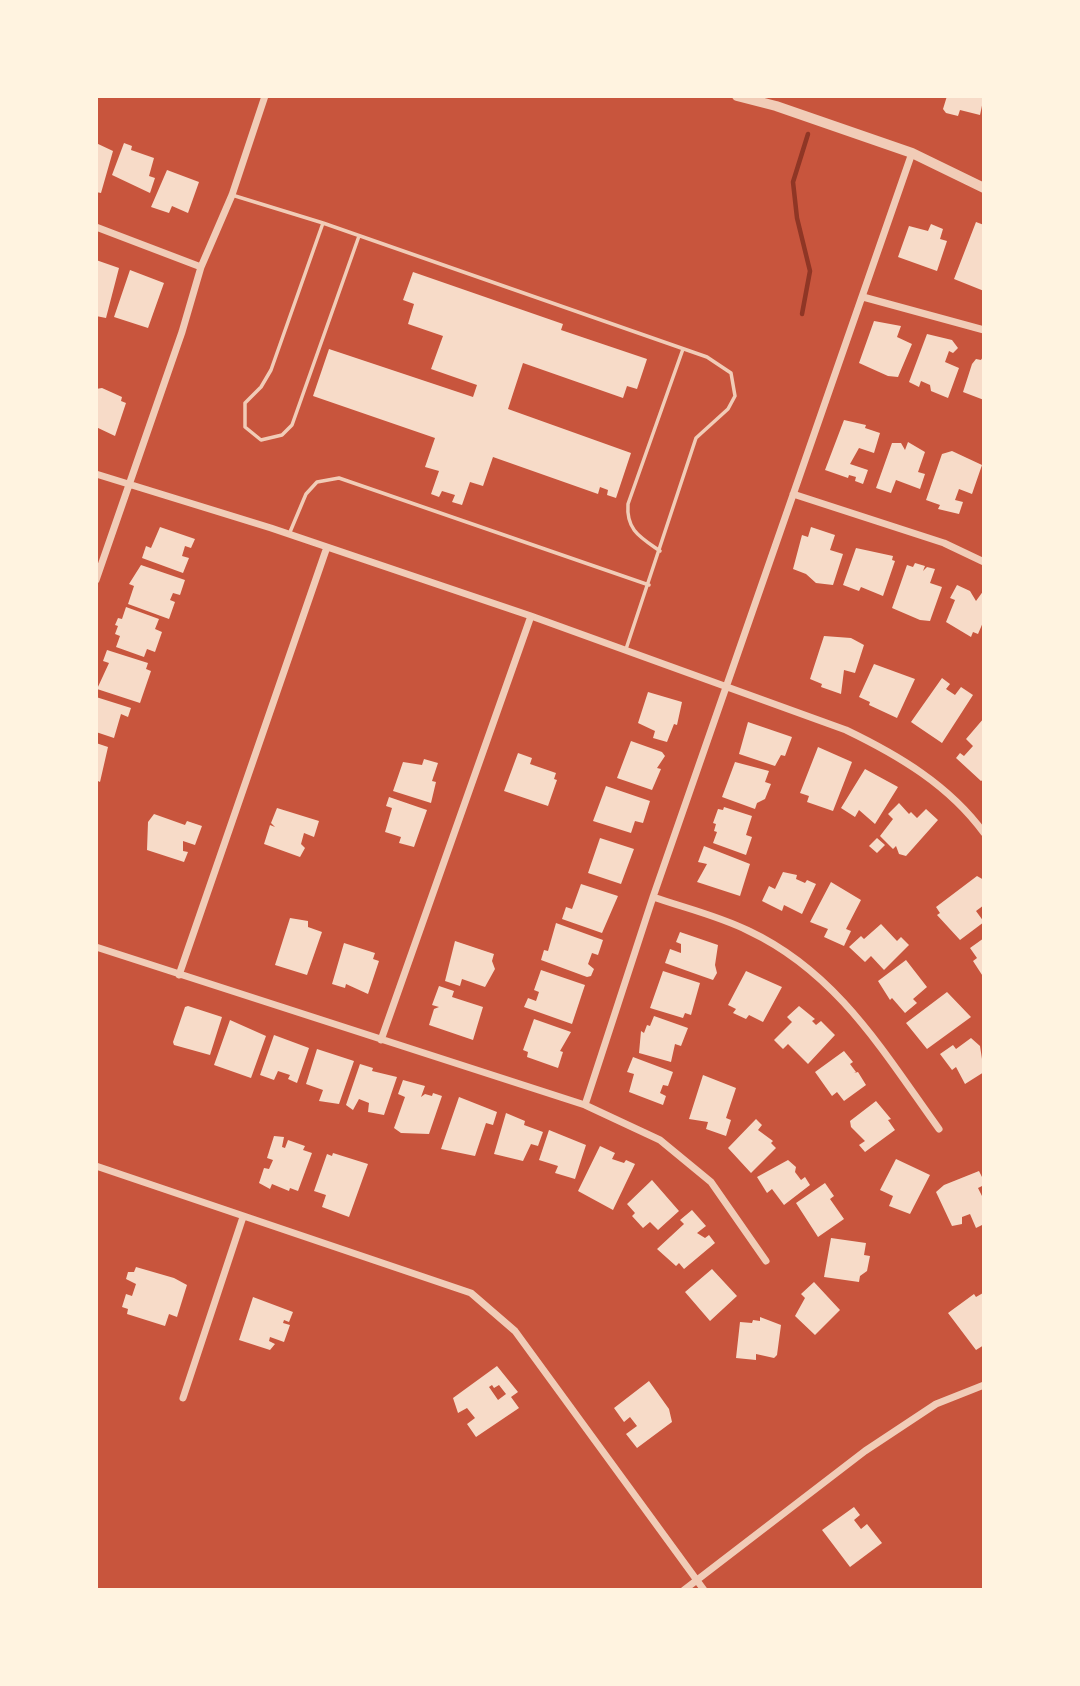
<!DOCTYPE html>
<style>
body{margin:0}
#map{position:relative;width:1080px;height:1686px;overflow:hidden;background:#c8553d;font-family:Montserrat,sans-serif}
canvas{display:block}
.frame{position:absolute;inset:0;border:98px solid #fff3e0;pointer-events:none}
</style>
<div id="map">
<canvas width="1080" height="1686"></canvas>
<div class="frame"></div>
</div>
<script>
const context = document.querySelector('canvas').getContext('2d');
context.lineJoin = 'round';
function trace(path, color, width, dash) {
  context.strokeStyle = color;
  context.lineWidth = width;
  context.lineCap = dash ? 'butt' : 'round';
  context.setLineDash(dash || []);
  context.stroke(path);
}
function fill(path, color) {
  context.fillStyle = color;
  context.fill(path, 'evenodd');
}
trace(new Path2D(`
 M802,314L810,271L797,218L793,182L808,134`), '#8f3625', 4.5);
fill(new Path2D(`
 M947,96H984L980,115L960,110L958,116L946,113L943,109Z
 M96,143L113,151L101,193L96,192Z
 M124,143L132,146L131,150L154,158L149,176L155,178L150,193L112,175Z
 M167,170L199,182L188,213L172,206L169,213L151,207Z
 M976,222L984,225V291L954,279Z
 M931,224L943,229L940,239L947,241L937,271L898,257L909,226L928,231Z
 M96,260L119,268L106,318L96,316Z
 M130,270L164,283L148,328L114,317Z
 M413,272L563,324L561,330L647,359L637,389L627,386L623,398L523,363L508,409L631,453L616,498L607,495L608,490L600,487L598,494L493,457L483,486L470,482L462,505L452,502L455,495L442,491L439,497L431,494L439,471L425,467L435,438L313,396L329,349L473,397L477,385L431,369L443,336L408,324L414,304L403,300Z
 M874,321L901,326L897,337L912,344L898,377L888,376L859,363Z
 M927,334L952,340L958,348L953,353L949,351L945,362L959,368L948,398L931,391L930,385L921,381L919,387L909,382Z
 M984,355V400L963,392L972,364L976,359L981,360Z
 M102,388L122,397L121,401L126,403L115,436L96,427V389Z
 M844,420L866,425L865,428L880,433L874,453L859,448L850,464L868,470L863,484L855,481L856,477L849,475L848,478L825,470Z
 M908,442L925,452L918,472L925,474L920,489L896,480L891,493L876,488L892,443H901L905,450Z
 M952,451L982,465L972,494L959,489L955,500L963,502L959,514L938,509L940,505L926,500L942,454Z
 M160,527L195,539L191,548L185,546L182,556L189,558L183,573L142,558L146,546L151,548Z
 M811,527L835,535L830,550L843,554L833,585L816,583L806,574L793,569L802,535L808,537Z
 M856,548L893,556L892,560L895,561L883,596L861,587L859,591L843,585Z
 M915,563L925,566L923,571L927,567L935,569L930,583L942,587L930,621L920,620L892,608L907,565L913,567Z
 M141,565L185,580L180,595L173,593L170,600L175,602L169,619L128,604L134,586L129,584Z
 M957,585L970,591L976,601L984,590V620L978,634L973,632L971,637L946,622L955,600L950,598Z
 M126,607L159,619L155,629L162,632L155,652L147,649L144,657L116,647L120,636L115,634L118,626L115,625L118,618L122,619Z
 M824,636L851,638L864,645L855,673L844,670L841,694L821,687L822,684L810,679Z
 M107,650L148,663L146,669L151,671L140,703L97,689L109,663L103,661Z
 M874,664L915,679L897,718L869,705L870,702L859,697Z
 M942,678L950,684L946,689L955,695L961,687L973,695L942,743L911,722Z
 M648,692L682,702L677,725L674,724L667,742L653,738L655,731L638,723Z
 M96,697L131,708L128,717L121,714L114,738L96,732Z
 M984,718V779L981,781L956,758L960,753L964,756L973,746L966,739Z
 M748,722L792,737L785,756L781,755L775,766L739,754Z
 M631,741L662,752L665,756L657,768L661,769L652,790L617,778Z
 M96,743L108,747L100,782L96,780Z
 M818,747L852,762L833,811L807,802L809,796L800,793Z
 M518,753L532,758L530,764L556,773L554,779L557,780L548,806L504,791Z
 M424,759L438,763L432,781L436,782L431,803L393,791L403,762L422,765Z
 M735,762L769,771L765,782L771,784L765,799L757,803L755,809L722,797Z
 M865,769L898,787L875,824L859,810L855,817L841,808Z
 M606,786L650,801L643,823L635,821L631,833L593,821Z
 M389,797L427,810L414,847L399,843L401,837L385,832L392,808L386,806Z
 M899,803L909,814L911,812L917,818L926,809L938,820L906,856L899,854L896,846L893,849L880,836L893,819L888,814Z
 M724,807L752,816L746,835L752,837L746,855L713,843L717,832L714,831L716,824L713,823L718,809L723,810Z
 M277,808L319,821L314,837L304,833L301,844L305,848L300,857L264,844L270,825L275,827L271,823Z
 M154,814L185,825L187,821L202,826L195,845L183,841V851L188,852L184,862L147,850L148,822Z
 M600,838L634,849L621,884L588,873Z
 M877,838L885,845L877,853L869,846Z
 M704,846L750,864L740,896L697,882L707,864L698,862Z
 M783,872L797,875L796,879L805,883L807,880L816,884L802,914L784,905L782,911L762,901L769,886L775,889Z
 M977,876L984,880V905L976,911L984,922L960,940L937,915L940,913L936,907Z
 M831,882L861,900L846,929L851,931L844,946L824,937L828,929L810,922Z
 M581,884L618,896L602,933L562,919L566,907L572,909Z
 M290,918L308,921V927L322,932L307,975L275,965Z
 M556,923L603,940L598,955L592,953L588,964L594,969L591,976L587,977L541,960L544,950L548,951Z
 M881,924L897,941L901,937L909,945L884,970L871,956L865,962L849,947L861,936L864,939Z
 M680,932L718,945L715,965L717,973L713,980L665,963L670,949L681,953V944L676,942Z
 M984,938V978L973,961L977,958L970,948Z
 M455,941L494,954L492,961L495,969L485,987L462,979L460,986L445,981Z
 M344,943L375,953L373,959L379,961L368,994L346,984L345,988L332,984Z
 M906,960L927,987L913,999L917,1003L905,1013L892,998L890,1000L878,981Z
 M541,970L585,985L572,1024L524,1007L528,998L536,1001L539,992L534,990Z
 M663,971L700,983L691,1015L685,1013L683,1018L650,1008Z
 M746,971L782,987L763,1022L749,1015L746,1019L733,1013L736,1009L728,1005Z
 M439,986L454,991L452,997L483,1007L473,1040L429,1025L434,1009L439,1007L432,1005Z
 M947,992L971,1017L927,1049L906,1023Z
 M188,1006L222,1017L210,1055L174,1045L173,1042L185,1007Z
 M799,1006L815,1019L812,1021L816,1025L821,1021L835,1035L808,1064L788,1044L783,1049L774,1040L792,1022L787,1017Z
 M654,1016L688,1028L681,1046L675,1044L671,1062L639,1053L641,1031L644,1033L647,1025L650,1026Z
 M534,1019L571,1032L560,1051L563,1052L558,1068L527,1057L528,1052L523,1050Z
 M230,1020L266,1036L251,1078L214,1065Z
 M274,1035L309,1048L297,1083L288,1079L290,1075L278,1071L274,1080L260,1075Z
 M971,1038L980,1046L984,1072L965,1084L956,1067L952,1070L940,1054L953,1045L956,1049Z
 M317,1049L354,1061L339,1104L319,1101L323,1090L306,1084Z
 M844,1051L853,1062L850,1064L856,1072L854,1073L858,1072L866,1085L844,1101L837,1092L832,1096L815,1072Z
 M633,1057L673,1072L668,1086L663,1085L660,1093L666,1096L663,1105L629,1092L634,1074L627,1072Z
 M360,1064L373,1068L372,1071L397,1077L384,1115L368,1112L369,1103L359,1099L353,1110L346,1105Z
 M703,1075L736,1088L726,1118L731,1120L726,1136L706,1129L708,1122L689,1119Z
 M403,1080L425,1086L421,1097L425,1094L432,1096L433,1093L442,1096L429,1134L401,1133L394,1128L405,1097L398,1094Z
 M459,1097L497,1112L493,1125L486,1123L475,1156L441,1149Z
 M876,1101L891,1119L888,1120L895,1130L865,1152L859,1145L865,1141L851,1127L850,1121Z
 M506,1113L525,1121L524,1125L543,1132L538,1146L531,1144L523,1161L494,1154Z
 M756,1119L762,1125L758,1130L773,1141L771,1143L776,1148L751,1173L728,1148Z
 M549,1130L586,1145L575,1179L555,1173L558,1166L539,1160Z
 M274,1136L284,1137L282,1147L285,1148L288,1140L305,1146L303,1150L312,1153L298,1191L290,1188L289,1191L272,1184L270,1189L259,1183L264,1168L269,1169L273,1160L267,1158Z
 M600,1146L615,1153L612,1159L624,1163L626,1160L635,1164L613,1210L578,1191Z
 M333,1153L368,1164L349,1217L322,1207L326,1195L314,1191L327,1154L332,1156Z
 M896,1159L930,1175L910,1214L889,1206L893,1196L880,1190Z
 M788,1160L796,1167L795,1172L801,1180L805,1177L810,1185L784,1205L772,1189L767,1193L757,1177Z
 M979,1171L984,1181V1185L978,1188L984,1200V1224L976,1228L970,1214L962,1217V1224L952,1226L936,1192L944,1185Z
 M652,1180L679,1211L658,1230L650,1222L643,1228L632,1216L635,1213L627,1204Z
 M825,1183L834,1196L830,1199L844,1219L818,1237L796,1203Z
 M692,1210L706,1226L697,1233L705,1238L709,1235L715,1243L684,1269L679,1263L676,1266L657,1249L684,1224L680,1220Z
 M831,1238L866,1243L864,1255L870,1256L867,1271L860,1276L859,1282L824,1277Z
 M136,1267L174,1278L187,1285L177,1317L169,1314L165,1326L127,1314L128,1309L122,1307L126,1294L132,1296L136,1284L126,1279L128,1272H134Z
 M712,1269L737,1296L710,1321L685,1292Z
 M814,1282L840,1310L815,1335L795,1316L805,1298L801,1294Z
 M983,1293L984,1345L976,1350L948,1313L974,1294L976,1297Z
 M253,1297L293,1312L289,1322L284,1320L283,1323L290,1325L284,1342L270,1337L269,1341L275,1344L270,1350L239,1340Z
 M760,1317L781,1325L777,1355L774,1358L756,1354V1360L736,1358L740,1322L752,1323L753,1320L760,1321Z
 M497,1366L518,1392L511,1397L519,1408L476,1437L467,1424L475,1418L467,1408L458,1413L453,1398ZM492,1385L494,1388L499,1385L506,1394L498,1400L489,1387Z
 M649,1381L669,1409L672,1422L637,1448L626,1434L637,1426L630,1417L624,1422L614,1408Z
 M854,1507L860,1515L854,1520L861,1529L867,1524L882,1543L850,1567L822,1530Z`), '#f7dbc8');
trace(new Path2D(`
 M232,195L323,223L707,357L731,373L735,396L728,409L696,438L626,649
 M323,223L271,370L261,387L245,403V427L261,440L282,435L292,425L359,236
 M290,532L306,494L317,482L339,478L649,585
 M660,551C640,537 626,530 628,504L683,349`), '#f1ccb7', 3.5);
trace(new Path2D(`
 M96,227L201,267
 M863,297L984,330
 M96,474L271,528L531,616L846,730C898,755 949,785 984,833
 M793,494L944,543L984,562
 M96,580L182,332L201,267L232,195L265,96
 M653,897C685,908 719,916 749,931C838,973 884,1053 939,1129
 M96,947L585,1105L660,1140L711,1182L766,1261
 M179,975L327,547
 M381,1040L531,616
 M585,1105L653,897L912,153
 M96,1166L471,1293L515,1331L704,1590
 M183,1398L243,1217
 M684,1590L865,1451L936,1404L984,1385`), '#f1ccb7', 7);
trace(new Path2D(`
 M737,96L776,106L912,153L984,188`), '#f1ccb7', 10);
</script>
